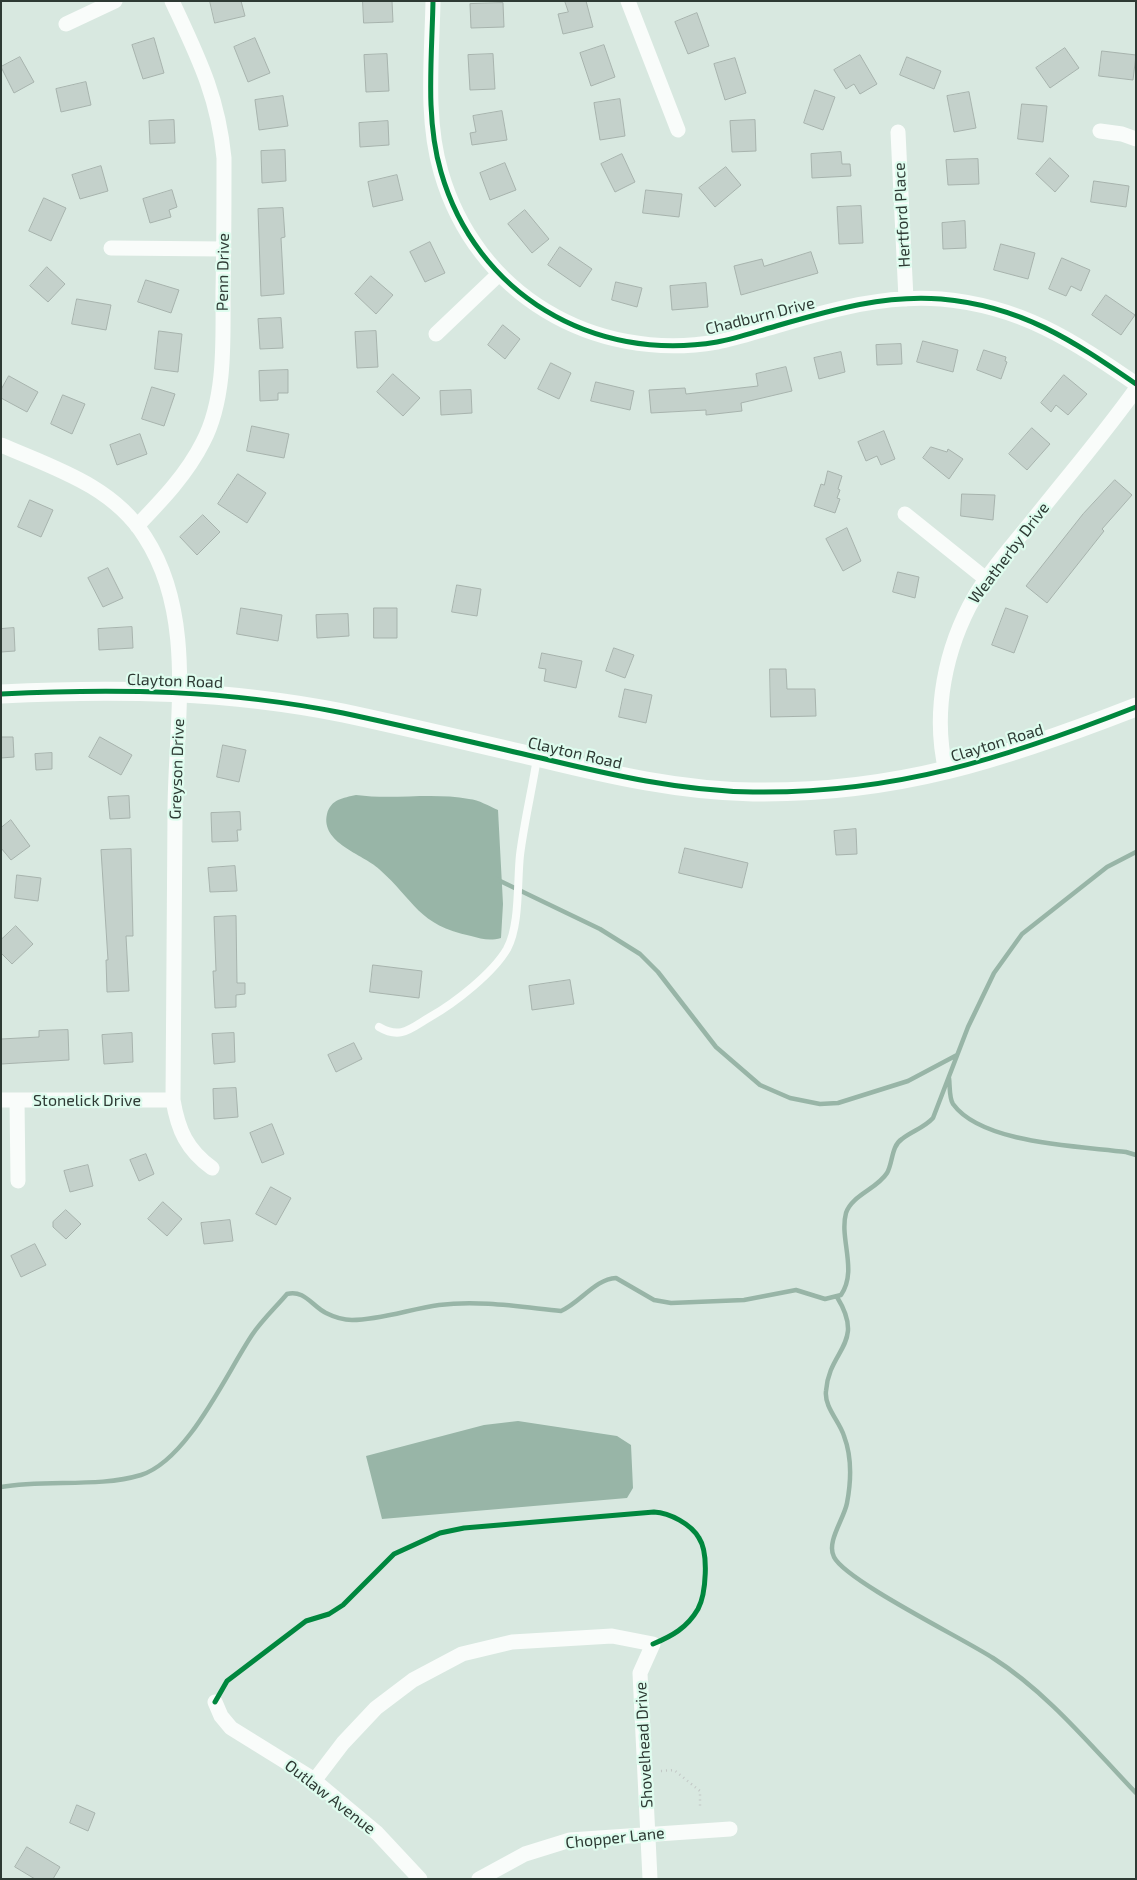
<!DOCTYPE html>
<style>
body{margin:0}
#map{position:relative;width:1137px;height:1880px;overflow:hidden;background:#d8e8e0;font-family:"Exo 2",sans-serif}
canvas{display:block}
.frame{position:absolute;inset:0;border:2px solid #2e3a34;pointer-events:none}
</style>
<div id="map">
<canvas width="1137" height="1880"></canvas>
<div class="frame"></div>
</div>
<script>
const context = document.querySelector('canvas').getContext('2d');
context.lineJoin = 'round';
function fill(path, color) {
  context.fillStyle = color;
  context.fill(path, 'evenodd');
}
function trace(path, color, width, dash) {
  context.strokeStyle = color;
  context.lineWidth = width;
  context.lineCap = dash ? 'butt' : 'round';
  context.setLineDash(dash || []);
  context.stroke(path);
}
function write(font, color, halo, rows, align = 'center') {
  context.font = font + ' "Exo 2",sans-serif';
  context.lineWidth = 4.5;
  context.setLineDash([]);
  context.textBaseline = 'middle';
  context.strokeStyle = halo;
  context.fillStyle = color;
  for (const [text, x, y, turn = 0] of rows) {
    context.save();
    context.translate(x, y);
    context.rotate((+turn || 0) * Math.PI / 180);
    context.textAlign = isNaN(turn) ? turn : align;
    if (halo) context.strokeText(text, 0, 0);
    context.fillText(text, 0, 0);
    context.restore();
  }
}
fill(new Path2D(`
 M356,795C394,800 432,792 469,799C479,800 489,806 498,810L503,904L501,938C490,941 481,939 471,936C418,925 415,901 379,869C363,854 320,843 327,814C331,799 343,798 356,795Z
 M518,1421L617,1436L631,1445L633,1488L627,1498L382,1519L366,1456L484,1425Z`), '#98b5a7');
trace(new Path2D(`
 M496,879L600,929L640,954L658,972L716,1047L760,1085L790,1098L820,1104L838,1103L908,1081L957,1055
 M949,1078C950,1085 949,1098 953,1104C982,1144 1079,1146 1126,1152L1136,1155
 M837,1297C866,1344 829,1349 826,1391C824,1407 840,1422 844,1436C852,1457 851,1482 847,1503C844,1519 826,1542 834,1557C846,1581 964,1639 993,1658C1048,1693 1091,1746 1136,1793
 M1,1487C46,1479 98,1488 141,1475C188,1460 226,1374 252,1335C262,1320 276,1307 287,1294C304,1289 313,1307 326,1313C334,1317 343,1320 352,1320C381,1320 410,1309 439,1305C480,1300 521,1307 561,1311C580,1303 595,1279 616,1278L654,1300L671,1303L744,1300L796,1290L825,1299L841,1295C858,1270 839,1239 846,1213C852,1195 877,1189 887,1173C893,1163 891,1146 902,1139C912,1131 924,1128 933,1118L968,1027L994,973L1022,934L1107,867L1136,852`), '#98b5a7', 4.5);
const building = new Path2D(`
 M210,1H241L245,16L215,23Z
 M363,1H392L393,22L364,23Z
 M565,1H586L593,27L563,34L558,14L568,12Z
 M503,3L504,27L471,28L470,4Z
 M697,13L709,46L688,54L675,22Z
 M154,38L164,73L143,79L132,45Z
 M255,38L270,73L248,82L234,47Z
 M604,45L615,77L591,86L580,53Z
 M1065,48L1079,68L1050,88L1036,68Z
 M1102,51L1136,55L1133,80L1099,76Z
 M387,54L389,91L366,92L364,55Z
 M493,54L495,89L470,90L468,55Z
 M860,55L877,84L860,94L854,84L846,89L834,70Z
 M20,57L34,82L14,93L1,67Z
 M907,57L941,71L934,89L900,75Z
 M735,58L746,93L725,100L714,64Z
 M86,82L91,105L61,112L56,89Z
 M815,90L835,97L823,130L804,123Z
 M969,92L976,128L954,132L947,96Z
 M283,96L288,126L259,130L255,100Z
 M620,99L625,136L600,140L594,103Z
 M1022,104L1047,106L1043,142L1018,139Z
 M502,111L507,140L472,145L470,133L476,132L473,116Z
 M174,120L175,143L150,144L149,121Z
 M755,120L756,151L732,152L730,121Z
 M388,121L389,145L360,147L359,123Z
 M285,150L286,181L262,183L261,151Z
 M841,152L842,164H850L851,176L812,178L811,154Z
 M622,154L635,182L615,192L601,164Z
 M1050,158L1069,176L1055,192L1036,174Z
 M978,159L979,184L948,185L946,160Z
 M505,163L516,190L490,200L480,173Z
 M101,166L108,191L80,199L72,175Z
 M726,167L741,185L715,207L699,188Z
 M397,175L403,200L373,207L368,182Z
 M1094,181L1129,186L1126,207L1091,202Z
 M172,190L177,207L169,210L171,217L150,223L143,199Z
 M646,190L682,194L679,217L643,213Z
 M44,198L66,208L51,241L29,231Z
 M861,206L863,243L839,244L837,207Z
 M283,208L285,237L281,238L284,294L261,296L258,209Z
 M525,210L549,239L532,253L508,224Z
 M965,221L966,248L943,249L942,223Z
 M430,242L445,273L425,282L410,252Z
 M1001,244L1035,253L1028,279L994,270Z
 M560,247L592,269L580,287L548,265Z
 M811,252L818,273L741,295L734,266L762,259L764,266Z
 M1062,258L1090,270L1081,291L1071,286L1066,296L1049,289Z
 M47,267L65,284L48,302L30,286Z
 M371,276L393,295L376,314L355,294Z
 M146,280L179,290L171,313L138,302Z
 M616,282L642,288L637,307L612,300Z
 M706,283L708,307L672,310L670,286Z
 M1106,295L1135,315L1121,335L1092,315Z
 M77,299L111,305L106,330L72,324Z
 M281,318L283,348L260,349L258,319Z
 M503,325L520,339L505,359L488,345Z
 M159,331L182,334L178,372L155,369Z
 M376,331L378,367L357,368L355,332Z
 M923,341L958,350L953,372L917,362Z
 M901,344L902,364L877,365L876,345Z
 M984,350L1006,357L1005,361L1007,362L1001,379L977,370Z
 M841,352L845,372L819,379L814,358Z
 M551,363L571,373L559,399L538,389Z
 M786,367L792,391L741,403L742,411L706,415V410L651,413L649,390L685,388L686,394L758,386L756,374Z
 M288,370V393H278V400L260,401L259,371Z
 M393,374L420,398L403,416L377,392Z
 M1064,375L1087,394L1068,415L1056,405L1051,412L1041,403Z
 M9,376L38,392L27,412L1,398V390Z
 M596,382L634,391L630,410L591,401Z
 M152,387L175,394L164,426L142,419Z
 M471,390L472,413L441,415L440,391Z
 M63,395L85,404L72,434L51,424Z
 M252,426L289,434L284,458L247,451Z
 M1032,428L1050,444L1027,470L1009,454Z
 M884,431L895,459L881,465L877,456L866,461L858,442Z
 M140,434L147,454L117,465L110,445Z
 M931,447L947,452L948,449L963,459L949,479L923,458Z
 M828,471L842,476L838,489L840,490L837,498L840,499L835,513L814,506L821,484L824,485Z
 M238,474L266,493L247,523L218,504Z
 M1115,480L1132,495L1102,529L1104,531L1047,603L1026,586L1083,514Z
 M962,494L995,495L993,520L961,516Z
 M30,500L53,510L41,537L18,527Z
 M203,515L220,532L197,555L180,537Z
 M847,528L861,561L843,571L826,539Z
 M108,568L123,598L103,607L88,578Z
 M898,572L919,577L915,598L893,592Z
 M457,585L481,589L477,616L452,612Z
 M241,608L282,615L278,641L237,634Z
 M374,608H397V638H374Z
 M1006,608L1028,616L1014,653L992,645Z
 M348,614L349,636L317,638L316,615Z
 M132,627L133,648L99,650L98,629Z
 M14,628L15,651L1,652V629Z
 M614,648L634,655L625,678L606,671Z
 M542,653L582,661L576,688L544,681L546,669L539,668Z
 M770,669H786L787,689H815L816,716L771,717Z
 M625,689L652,695L646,723L619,717Z
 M1,737H13L14,757L1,758Z
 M100,737L132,755L121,775L89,757Z
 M223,745L246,750L239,782L217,777Z
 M52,753V769L36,770L35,754Z
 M129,796L130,818L110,819L108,797Z
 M240,812L241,830H237L238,841L212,842L211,813Z
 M11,820L30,846L11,860L1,848V828Z
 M856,829L857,854L836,855L834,831Z
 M685,848L748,863L742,888L679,873Z
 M131,849L133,936H126L129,991L107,992L106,960H108L101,850Z
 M235,866L237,891L210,892L208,868Z
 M17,875L41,878L38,901L15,898Z
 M236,916L237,983H245V994L236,995V1007L215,1008L213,971H216L214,917Z
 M16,926L33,944L12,964L1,953V940Z
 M373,965L422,971L419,998L370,992Z
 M570,980L574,1004L532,1010L529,986Z
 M68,1030L69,1060L1,1064V1039L39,1037V1031Z
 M132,1033L133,1062L104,1064L102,1035Z
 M234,1033L235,1062L214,1064L212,1034Z
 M354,1043L362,1059L336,1072L328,1055Z
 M236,1088L238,1117L214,1119L213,1089Z
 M272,1124L284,1154L262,1163L250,1133Z
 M146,1154L154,1174L139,1181L130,1160Z
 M88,1165L93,1186L70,1192L64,1171Z
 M271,1187L291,1198L276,1225L256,1214Z
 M163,1202L182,1219L167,1236L148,1219Z
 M66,1210L81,1224L66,1239L53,1227V1222Z
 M230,1220L233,1241L204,1244L201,1223Z
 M35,1244L46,1265L21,1277L11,1256Z
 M77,1805L95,1813L88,1831L70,1823Z
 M27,1847L60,1867L53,1879H35L15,1867Z`);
fill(building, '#c4d1cb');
trace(building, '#a7b3ad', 1);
trace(new Path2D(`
 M661,1771L674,1770L700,1791V1807`), '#c2c7c5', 2.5, [1, 4]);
trace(new Path2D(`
 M379,1027C401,1040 411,1028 430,1017C455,1003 493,973 507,949C520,925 517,883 520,855C524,823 532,790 537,758`), '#f9fcfa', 8);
trace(new Path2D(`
 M433,1C432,57 425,118 441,172C476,294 593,363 717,342C734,339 752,333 769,328C825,312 882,294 941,299C1021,306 1072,340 1136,384
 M628,1L678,130
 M66,24L115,1
 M1100,131L1122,134L1136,139
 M898,132L906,299
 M111,248L224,249
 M436,334L499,274
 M1,445C54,468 113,486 145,537C197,617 175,723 175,813C174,909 174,1005 173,1100C178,1130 187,1150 212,1168
 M905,514L986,579
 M137,526C162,500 187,474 203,442C226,398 223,340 223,292C224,247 224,203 224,158C218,96 198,57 172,1
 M946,771C932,713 945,648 975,596C991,569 1013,545 1033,520C1067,477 1104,434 1136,389
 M1,1100H173
 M17,1100L18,1181
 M215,1702L221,1716L231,1728L310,1777L377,1833L420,1879
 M314,1781L343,1743L376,1708L413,1680L462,1654L512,1642L612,1636L653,1644L640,1673L650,1879
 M479,1879L525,1854L570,1840L730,1829`), '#f9fcfa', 15);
trace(new Path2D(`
 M1,694C118,688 228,690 343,713C409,727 475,743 541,758C611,775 681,791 753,792C896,794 1005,758 1136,707`), '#f9fcfa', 19);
trace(new Path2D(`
 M433,1C432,57 425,118 441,172C476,294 593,363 717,342C734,339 752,333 769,328C825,312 882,294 941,299C1021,306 1072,340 1136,384
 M1,694C118,688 228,690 343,713C409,727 475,743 541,758C611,775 681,791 753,792C896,794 1005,758 1136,707
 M215,1702L227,1681L306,1621L329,1614L343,1605L394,1554L440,1533L464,1528L654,1512C670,1513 691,1524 699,1538C709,1553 706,1594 698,1609C687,1628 672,1636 653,1644`), '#00873e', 5);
write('16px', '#2e3a34', '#defcee', [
 ["Hertford Place",902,215,-93],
 ["Penn Drive",223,272,-89],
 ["Chadburn Drive",760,316,-14],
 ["Weatherby Drive",1009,553,-53],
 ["Clayton Road",175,681,2],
 ["Clayton Road",997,743,-17],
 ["Clayton Road",575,753,13],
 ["Greyson Drive",177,769,-88],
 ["Stonelick Drive",87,1101],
 ["Shovelhead Drive",644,1745,-93],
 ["Outlaw Avenue",330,1797,38],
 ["Chopper Lane",615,1838,-6]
]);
</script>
